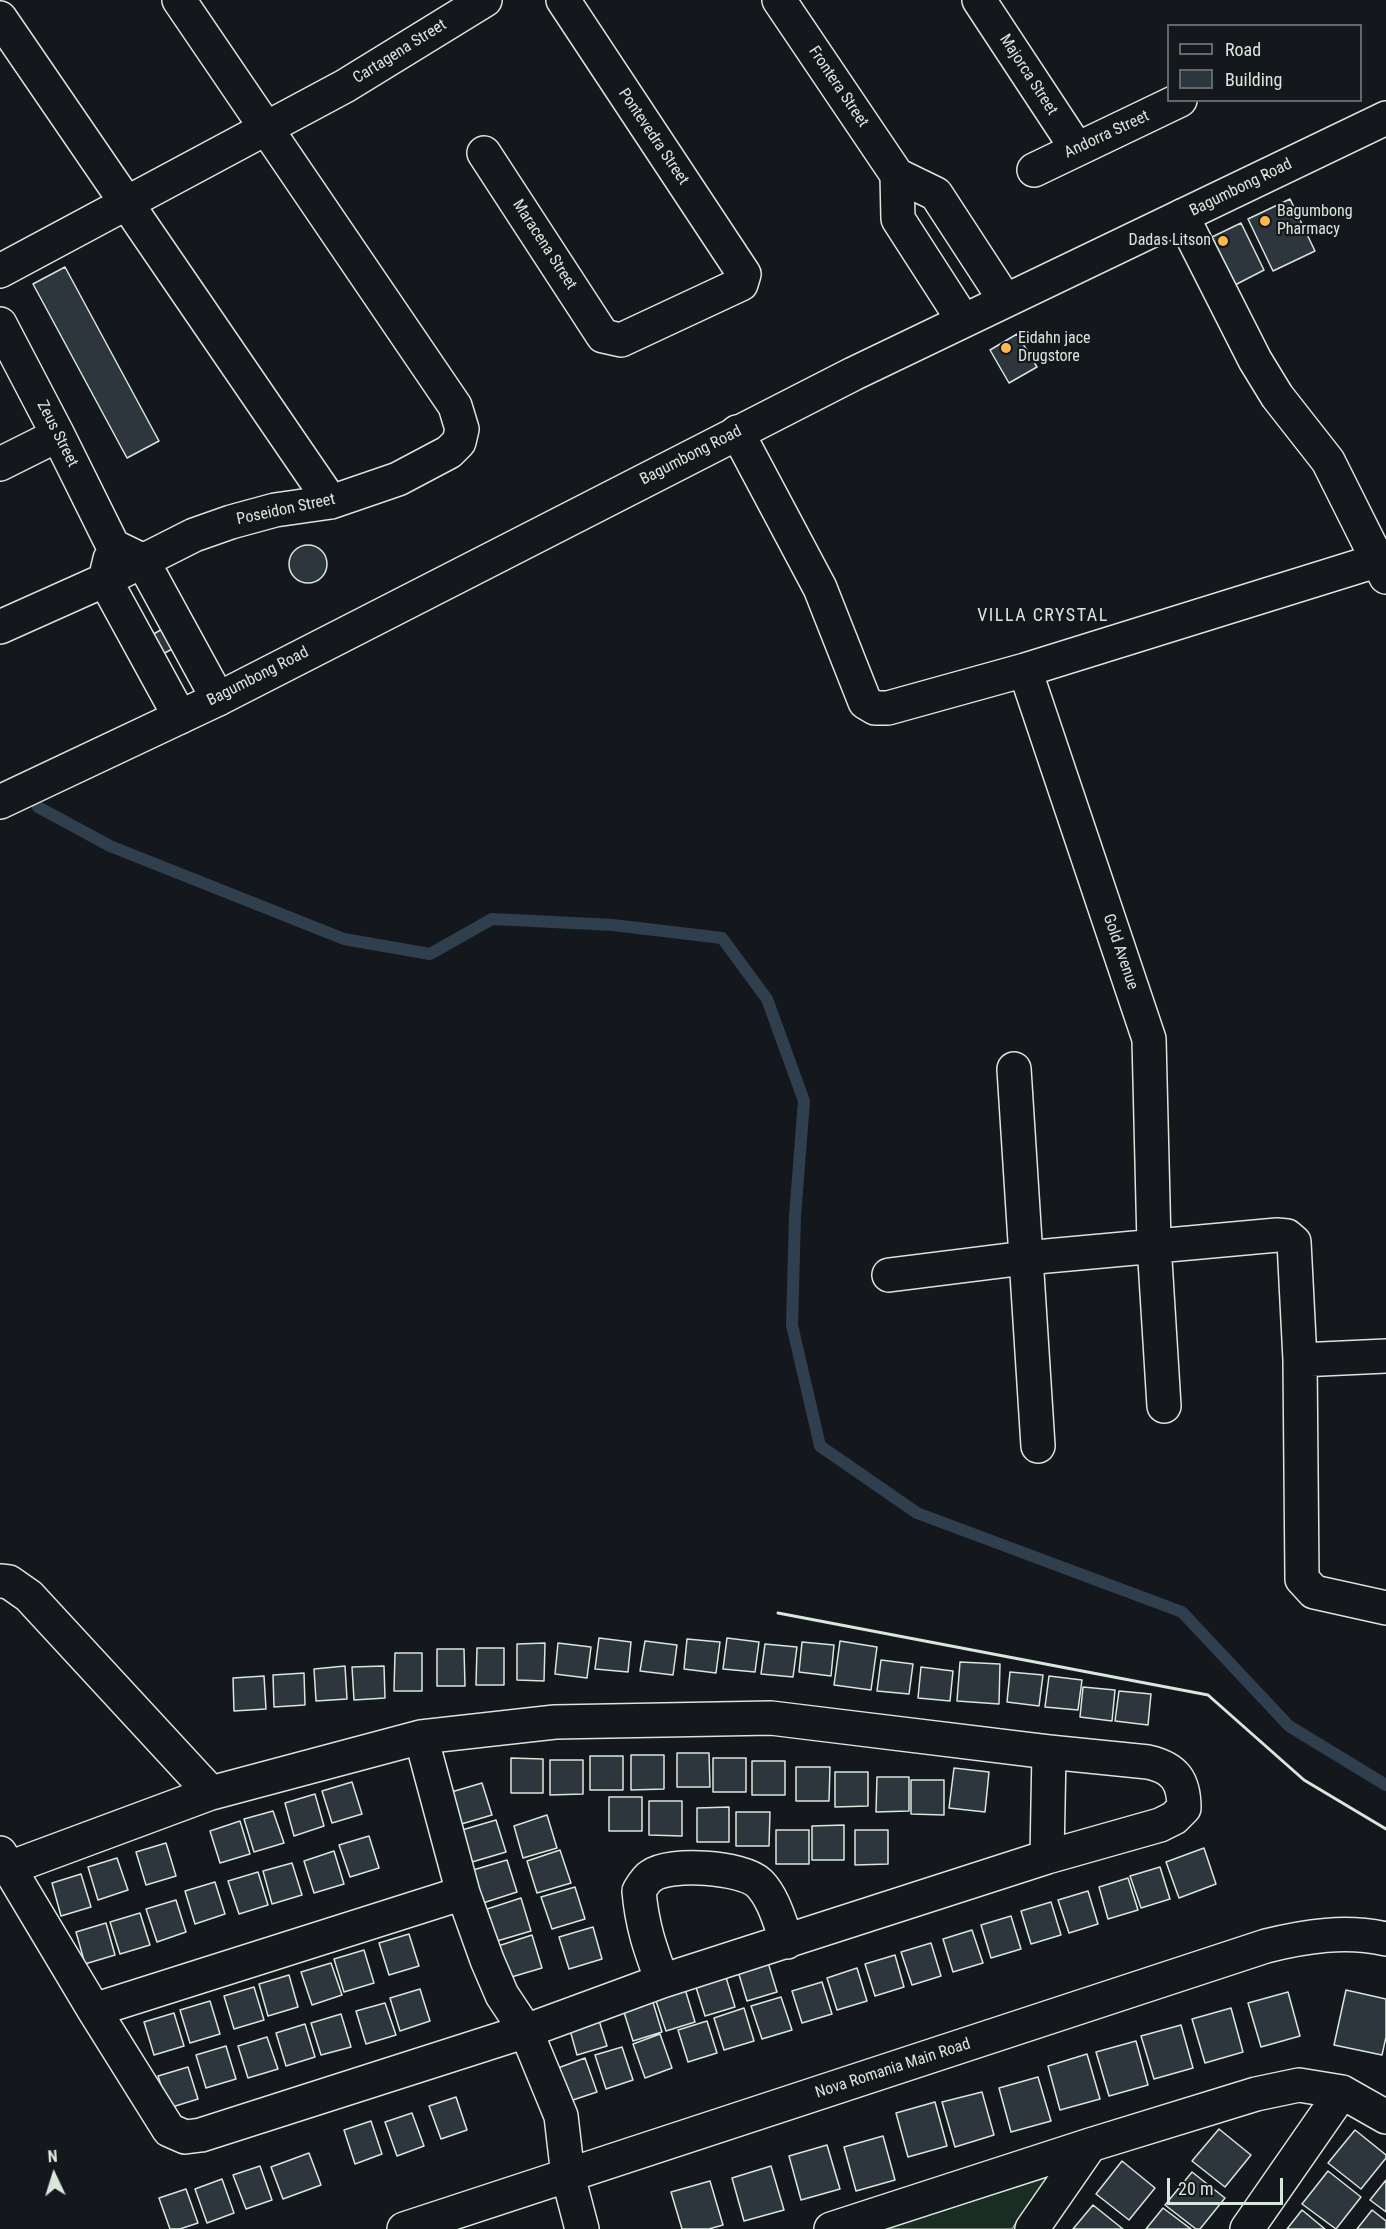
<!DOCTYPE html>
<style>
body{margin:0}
#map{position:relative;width:1386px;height:2229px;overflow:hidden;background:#14181c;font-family:"Roboto Condensed",sans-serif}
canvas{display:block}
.legend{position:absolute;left:1167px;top:24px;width:195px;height:78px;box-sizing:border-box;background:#14181c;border:2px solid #626a69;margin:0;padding:8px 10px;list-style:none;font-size:18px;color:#d8e6dc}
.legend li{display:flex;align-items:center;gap:12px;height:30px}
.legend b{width:30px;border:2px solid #626a69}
.north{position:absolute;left:24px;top:2145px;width:60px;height:60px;-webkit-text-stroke:4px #14181c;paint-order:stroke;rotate:356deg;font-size:16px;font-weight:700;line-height:24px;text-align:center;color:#d8e6dc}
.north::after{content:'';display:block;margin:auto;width:21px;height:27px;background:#d8e6dc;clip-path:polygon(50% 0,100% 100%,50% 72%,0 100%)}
.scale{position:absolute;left:1167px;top:2178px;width:116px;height:27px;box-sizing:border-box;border:3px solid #d8e6dc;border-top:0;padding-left:8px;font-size:18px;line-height:21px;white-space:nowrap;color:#d8e6dc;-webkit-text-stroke:4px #14181c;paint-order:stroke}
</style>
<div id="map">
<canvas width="1386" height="2229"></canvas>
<ul class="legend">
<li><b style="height:8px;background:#14181c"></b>Road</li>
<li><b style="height:16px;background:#2c363c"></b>Building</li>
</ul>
<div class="north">N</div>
<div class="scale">20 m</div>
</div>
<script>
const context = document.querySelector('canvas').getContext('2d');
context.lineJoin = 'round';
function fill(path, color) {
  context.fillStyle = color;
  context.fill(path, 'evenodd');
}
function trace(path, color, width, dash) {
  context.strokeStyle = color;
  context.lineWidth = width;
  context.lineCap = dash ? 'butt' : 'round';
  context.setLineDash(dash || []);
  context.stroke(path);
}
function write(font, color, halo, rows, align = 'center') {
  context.font = font + ' "Roboto Condensed",sans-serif';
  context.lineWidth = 4.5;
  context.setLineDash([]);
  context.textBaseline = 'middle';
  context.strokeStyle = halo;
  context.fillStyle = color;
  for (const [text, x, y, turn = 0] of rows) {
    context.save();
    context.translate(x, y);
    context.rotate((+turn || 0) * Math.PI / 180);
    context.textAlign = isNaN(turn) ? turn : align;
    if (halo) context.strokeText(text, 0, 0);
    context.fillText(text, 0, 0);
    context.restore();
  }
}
const green = new Path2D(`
 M1048,2177L1012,2229H884Z`);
fill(green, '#1a2d24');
trace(green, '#939e99', 1.5);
trace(new Path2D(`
 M38,807L110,846L344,939L430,954L492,919L613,925L722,938L767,999L804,1101L795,1216L792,1325L820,1446L917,1513L1182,1612L1289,1726L1386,1785`), '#2f3f4d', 12);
const building = new Path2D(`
 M1290,199L1315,251L1273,271L1248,219Z
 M1241,223L1264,270L1235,285L1212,237Z
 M65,267L159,441L127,458L33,284Z
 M1017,334L1037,367L1009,383L990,350Z
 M289 564a19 19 0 1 1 38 0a19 19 0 1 1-38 0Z
 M166,627L176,647L161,655L150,636Z
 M599,1638L631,1642L628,1672L595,1669Z
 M727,1638L759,1642L755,1672L723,1669Z
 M687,1639L720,1642L716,1673L684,1669Z
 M645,1641L677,1645L673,1675L640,1671Z
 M840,1641L877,1647L871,1690L834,1685Z
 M802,1642L834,1645L831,1676L799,1672Z
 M545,1643L544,1681L517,1680V1644Z
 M558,1643L591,1647L587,1678L555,1674Z
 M765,1644L797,1647L793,1677L761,1674Z
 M477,1648H504V1685H476Z
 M437,1649H464L465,1686H437Z
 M395,1653H422V1691H394Z
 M881,1660L913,1664L909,1694L877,1691Z
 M960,1662L1000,1664L999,1704L957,1701Z
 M345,1666L347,1699L316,1701L314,1669Z
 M384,1666L385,1698L354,1700L352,1667Z
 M921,1667L953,1671L950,1701L918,1698Z
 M1010,1672L1043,1675L1039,1706L1007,1702Z
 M304,1673L305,1705L274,1707L273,1675Z
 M264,1676L266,1709L234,1711L233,1678Z
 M1049,1676L1082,1680L1078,1710L1045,1707Z
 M1083,1687L1115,1690L1112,1721L1080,1717Z
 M1119,1691L1151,1694L1148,1725L1115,1721Z
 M677,1753H709L710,1787H677Z
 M631,1755H664V1789L631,1790Z
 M590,1756H623V1790H590Z
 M511,1758L543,1759V1793H511Z
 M713,1758H746V1792H713Z
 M550,1760H583V1794L550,1795Z
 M752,1761H785V1795H752Z
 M796,1767H830L829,1801H796Z
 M954,1768L989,1772L985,1812L949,1808Z
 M835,1772H868V1806L835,1807Z
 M877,1777H909V1811L876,1812Z
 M911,1780H944V1815L911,1814Z
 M352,1782L362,1814L332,1823L322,1791Z
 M482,1783L492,1815L458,1825L448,1793Z
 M315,1794L324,1826L294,1836L285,1803Z
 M609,1797H642V1831H609Z
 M649,1801H682V1836L649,1835Z
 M729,1807V1842H697V1808Z
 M273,1811L284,1843L254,1852L244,1819Z
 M736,1812H770L769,1846H736Z
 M547,1815L557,1848L523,1858L514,1826Z
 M496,1820L506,1852L472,1862L462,1830Z
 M240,1821L250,1854L220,1863L210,1831Z
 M844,1825V1860H812V1826Z
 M776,1830H809V1864H776Z
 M855,1830H888V1864L855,1865Z
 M369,1836L379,1868L350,1877L339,1845Z
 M166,1843L176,1876L146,1885L136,1852Z
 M1204,1848L1216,1884L1179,1898L1166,1862Z
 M560,1850L571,1883L537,1893L527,1861Z
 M334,1851L344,1884L314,1893L304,1861Z
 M117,1858L128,1890L98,1900L88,1867Z
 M507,1860L517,1892L483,1903L473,1870Z
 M292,1863L302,1895L272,1904L263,1871Z
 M1160,1867L1170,1899L1141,1908L1130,1876Z
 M258,1872L268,1905L239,1914L228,1881Z
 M81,1874L91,1907L61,1916L52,1883Z
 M1128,1878L1138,1910L1108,1919L1099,1887Z
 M215,1882L225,1914L195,1924L185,1891Z
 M575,1887L585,1919L552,1929L541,1897Z
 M1088,1891L1098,1924L1069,1933L1058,1900Z
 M521,1898L531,1931L497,1941L487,1909Z
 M176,1900L186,1932L157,1942L146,1909Z
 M1051,1902L1061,1935L1031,1944L1021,1911Z
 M140,1913L150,1945L120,1954L110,1922Z
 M1011,1916L1021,1949L991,1958L981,1925Z
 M106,1923L115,1955L85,1964L76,1932Z
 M593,1927L602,1959L569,1969L559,1937Z
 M972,1930L983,1963L953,1972L943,1939Z
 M409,1934L419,1966L389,1975L379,1943Z
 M532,1935L542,1968L508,1978L498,1946Z
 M931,1943L941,1976L912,1985L901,1952Z
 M364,1950L374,1983L344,1992L334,1959Z
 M895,1955L904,1987L875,1996L865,1964Z
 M767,1959L777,1992L747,2001L737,1968Z
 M331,1963L342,1995L312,2005L301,1972Z
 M857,1968L867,2001L837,2010L827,1978Z
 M725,1974L735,2007L705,2016L695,1984Z
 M289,1975L298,2007L268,2016L259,1984Z
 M822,1982L832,2014L802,2023L792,1991Z
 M254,1987L264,2020L234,2029L224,1996Z
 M420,1989L430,2021L400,2031L390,1998Z
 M685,1989L695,2022L666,2031L655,1998Z
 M1346,1990L1386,1999V2037L1382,2055L1334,2045Z
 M1288,1992L1300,2036L1261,2047L1248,2003Z
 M781,1997L792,2030L762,2039L751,2006Z
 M652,1999L662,2032L633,2041L623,2009Z
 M210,2001L220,2034L190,2043L180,2010Z
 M385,2003L396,2035L366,2044L356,2011Z
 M744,2008L754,2041L724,2050L714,2018Z
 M1231,2008L1243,2052L1205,2063L1192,2019Z
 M174,2013L184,2046L154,2055L144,2022Z
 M341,2014L351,2047L321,2055L311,2023Z
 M597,2014L607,2046L577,2055L568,2023Z
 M707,2021L717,2053L688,2062L678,2030Z
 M305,2024L315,2057L286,2066L276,2033Z
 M1181,2025L1193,2068L1154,2079L1141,2036Z
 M660,2034L672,2068L645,2078L633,2044Z
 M267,2037L278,2069L248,2078L238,2046Z
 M1136,2041L1148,2085L1109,2096L1096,2052Z
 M226,2046L236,2079L206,2088L196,2055Z
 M622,2047L633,2080L606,2089L595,2055Z
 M1087,2054L1100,2099L1060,2110L1048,2066Z
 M585,2058L597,2092L570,2101L558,2068Z
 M188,2067L198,2099L169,2108L158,2076Z
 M1038,2077L1051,2121L1011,2132L999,2088Z
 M982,2092L994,2135L955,2147L942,2102Z
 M456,2097L467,2130L441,2139L429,2106Z
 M935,2102L947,2146L908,2157L896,2113Z
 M412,2113L424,2146L397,2156L385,2122Z
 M371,2121L382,2154L355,2164L344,2130Z
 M1219,2129L1251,2155L1225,2187L1192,2161Z
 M1355,2130L1386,2155V2158L1361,2189L1328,2163Z
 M883,2136L895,2180L856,2191L844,2147Z
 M827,2145L840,2189L801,2200L789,2156Z
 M309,2153L321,2185L283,2199L271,2167Z
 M1122,2161L1155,2188L1129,2220L1096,2194Z
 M260,2166L272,2200L246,2209L233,2175Z
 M771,2166L784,2210L744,2221L732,2178Z
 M1328,2171L1361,2197L1336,2229L1302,2204Z
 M1192,2172L1225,2198L1200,2229H1196L1165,2205Z
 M222,2179L234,2213L207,2223L195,2189Z
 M1386,2180V2212L1370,2200Z
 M710,2181L723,2225L709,2229H682L671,2192Z
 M186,2189L198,2223L180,2229H170L159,2198Z
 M1093,2205L1123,2229H1073Z
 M1163,2208L1191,2229H1146Z
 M1302,2210L1325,2229H1287Z
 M1372,2210L1386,2221V2229H1357Z`);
fill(building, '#2c363c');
trace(building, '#d8e6dc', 1.5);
const minor = new Path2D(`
 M779,0L897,175L936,194L1005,300
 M979,0L1077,149
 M0,18L331,502
 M484,153L603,336L621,340L741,284L744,274L563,0
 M1034,170L1180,100
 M897,175L898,219L963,320
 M1182,216L1255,360L1277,396L1328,461L1386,577
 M0,271L345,86L485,0
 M0,324L58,435L113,546L142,560L218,699
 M737,432L820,588L865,702L875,708H888L1025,670L1379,560L1386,556
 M0,464L58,435
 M110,559L105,580L180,717
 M0,627L105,580L194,535L231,522L275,510L331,502L398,479L449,452L459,442L462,429L455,406L179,0
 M1025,670L1149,1039L1154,1244L1164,1406
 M1014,1069L1038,1446
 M889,1275L1025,1258L1277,1235L1287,1236L1294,1242L1300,1360L1302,1579L1314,1592L1386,1608
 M1300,1360L1386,1356
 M0,1581L9,1582L29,1596L211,1793
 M421,1737L463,1893L487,1960L502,1995L526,2031L561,2116L568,2176L582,2229
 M0,1853L94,2010L169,2130L185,2137L201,2135L526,2031L662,1981L1047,1857L1160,1825L1174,1818L1184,1808C1184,1781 1175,1768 1148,1762L1049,1752L771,1718L555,1722L421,1737L211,1793L9,1868
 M1047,1857L1049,1752
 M662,1981C650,1948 642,1926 639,1891C642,1886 646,1879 651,1876C670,1862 742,1867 759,1883C774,1898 780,1923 787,1942
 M94,2010L463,1893
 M404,2229L1266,1946C1306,1936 1346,1930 1386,1939
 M831,2229L1090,2145L1256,2094L1299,2085L1342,2092L1386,2117
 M1032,2229L1090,2145
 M1247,2229L1342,2092`);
const major = new Path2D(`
 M0,802L218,699L853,374L1386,118`);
trace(minor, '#d8e6dc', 36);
trace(major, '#d8e6dc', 36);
trace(minor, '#14181c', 33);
trace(major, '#14181c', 33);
trace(new Path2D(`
 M778,1613L1208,1695L1304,1780L1386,1829`), '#d8e6dc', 3);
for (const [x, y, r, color] of [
 [1265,221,6,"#ffb74d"],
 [1223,241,6,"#ffb74d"],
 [1006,348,6,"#ffb74d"]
]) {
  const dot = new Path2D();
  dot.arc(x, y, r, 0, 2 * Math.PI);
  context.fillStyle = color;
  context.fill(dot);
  trace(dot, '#14181c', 2);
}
write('16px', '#d8e6dc', '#14181c', [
 ["Cartagena Street",400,52,-32],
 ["Majorca Street",1028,75,57],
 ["Frontera Street",838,87,56],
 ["Andorra Street",1107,135,-25],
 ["Pontevedra Street",653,137,56],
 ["Bagumbong Road",1241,188,-26],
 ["Maracena Street",544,245,57],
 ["Zeus Street",57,434,63],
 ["Bagumbong Road",691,456,-27],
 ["Poseidon Street",286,510,-12],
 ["Bagumbong Road",258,677,-27],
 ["Gold Avenue",1120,952,71],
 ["Nova Romania Main Road",893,2069,-18]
]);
write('16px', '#d8e6dc', '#14181c', [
 ["Bagumbong",1277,212],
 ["Pharmacy",1277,230],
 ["Dadas Litson",1211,241,"right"],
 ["Eidahn jace",1018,339],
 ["Drugstore",1018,357]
], 'left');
context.letterSpacing = '1.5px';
write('18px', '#d8e6dc', '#14181c', [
 ["VILLA CRYSTAL",1043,616]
]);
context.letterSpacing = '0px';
</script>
